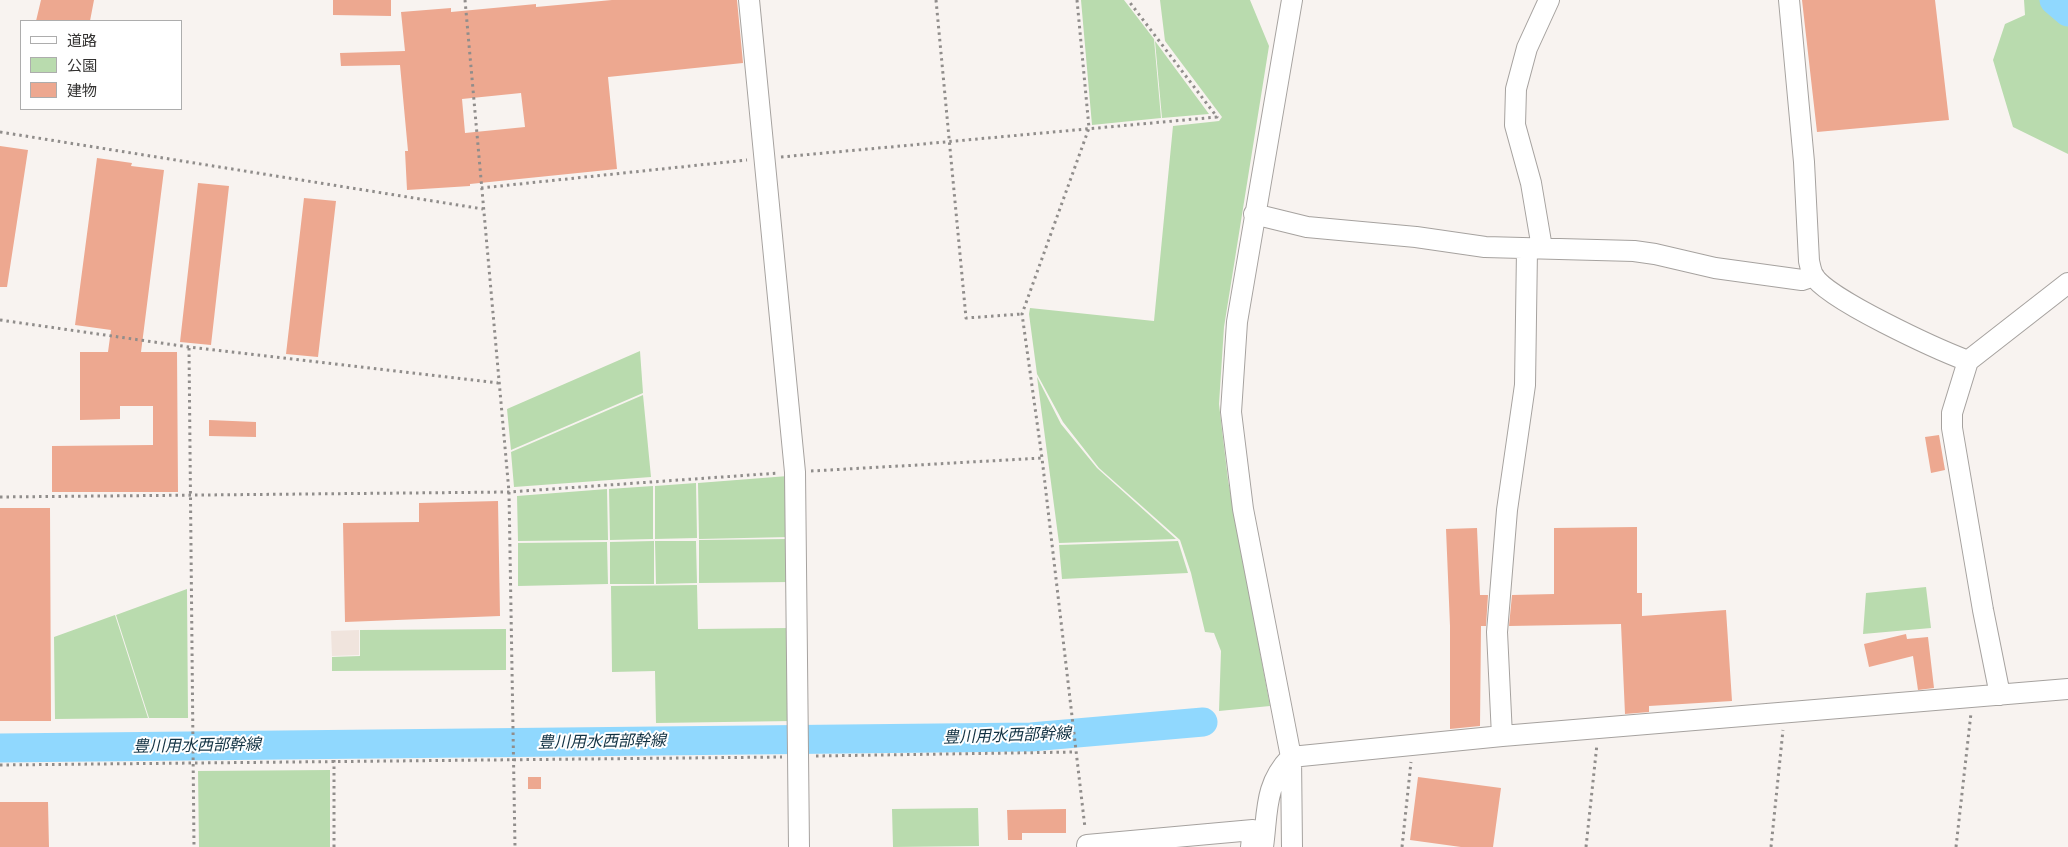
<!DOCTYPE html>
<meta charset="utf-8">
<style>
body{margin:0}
#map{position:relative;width:2068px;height:847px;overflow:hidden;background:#f8f3f0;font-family:"IBM Plex Sans","Noto Sans JP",sans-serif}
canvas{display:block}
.legend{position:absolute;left:20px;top:20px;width:162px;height:90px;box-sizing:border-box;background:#fff;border:1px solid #adadad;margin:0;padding:6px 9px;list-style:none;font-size:15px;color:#333231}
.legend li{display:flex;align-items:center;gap:10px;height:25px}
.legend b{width:25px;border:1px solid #adadad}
</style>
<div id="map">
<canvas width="2068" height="847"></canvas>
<ul class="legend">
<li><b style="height:6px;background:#fff"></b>道路</li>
<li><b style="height:14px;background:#b9dbae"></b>公園</li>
<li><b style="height:14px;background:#eda890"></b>建物</li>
</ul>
</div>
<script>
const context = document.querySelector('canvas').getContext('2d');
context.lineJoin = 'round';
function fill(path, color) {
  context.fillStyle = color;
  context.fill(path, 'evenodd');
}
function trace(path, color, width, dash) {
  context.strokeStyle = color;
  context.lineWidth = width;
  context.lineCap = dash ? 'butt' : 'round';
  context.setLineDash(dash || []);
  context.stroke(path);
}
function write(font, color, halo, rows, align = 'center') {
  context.font = font + ' "IBM Plex Sans","Noto Sans JP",sans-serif';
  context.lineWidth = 4;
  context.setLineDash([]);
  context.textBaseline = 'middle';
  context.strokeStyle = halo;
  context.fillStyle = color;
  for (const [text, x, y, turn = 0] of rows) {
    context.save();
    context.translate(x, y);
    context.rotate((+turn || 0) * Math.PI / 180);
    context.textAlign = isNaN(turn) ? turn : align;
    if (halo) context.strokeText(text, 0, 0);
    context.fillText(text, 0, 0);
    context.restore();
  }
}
fill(new Path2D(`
 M359,630V655L332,656L331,631Z`), '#f0e4dd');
fill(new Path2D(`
 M1081,0H1124L1154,39L1161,118L1092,125Z
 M1160,0H1250L1269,46L1224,327L1219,404L1228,480L1270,706L1219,711L1221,651L1214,633L1205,632L1191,573L1180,540L1099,468L1063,422L1037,374L1029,314L1030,308L1154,321L1173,126L1219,121L1222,117L1165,41Z
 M2024,0H2068V154L2013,127L1993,60L2005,24L2025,15Z
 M1155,41L1209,114L1162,118Z
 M640,351L643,393L511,450L507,409Z
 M1037,377L1061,424L1097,468L1176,539L1059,543Z
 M643,395L651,477L514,487L511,452Z
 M788,476L789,537L699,539L698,483Z
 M696,483L697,538L655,539V486Z
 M653,486V539L610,540L609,489Z
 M607,489L608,540L518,541L517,496Z
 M789,539L790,582L699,583V540Z
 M654,541V584H610V542Z
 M655,541H696L697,583L656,584Z
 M1178,541L1188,573L1062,579L1059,545Z
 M607,542L608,584L518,586V543Z
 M697,585L698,629L790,628L792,721L656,723L655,671L612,672L611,586Z
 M1926,587L1931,628L1863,634L1866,593Z
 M187,589L188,718H149L116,615Z
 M115,615L148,718L55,719L54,637Z
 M506,629V670L332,671V657L360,656V630Z
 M330,770V847H199L198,771Z
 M978,808L979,846L893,847L892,809Z`), '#b9dbae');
trace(new Path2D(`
 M2054,0L2068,12
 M0,748L1031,737L1203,722`), '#90d8fe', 29);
fill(new Path2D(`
 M41,0H94L90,21H36Z
 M333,0H391V16L333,15Z
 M612,0H737L743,63L608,77L617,169L470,184V186L407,190L405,151H408L400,65L341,66L340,53L405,51L401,12L451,8V12L536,4V7ZM521,93L525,127L465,133L462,99Z
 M1802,0H1935L1949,120L1817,132Z
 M0,146L28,150L7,287H0Z
 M97,158L132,163L131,166L164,170L141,352H177L178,492H52V446L153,445V406H120V419L80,420V352H108L111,330L75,325Z
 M198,183L229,186L211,345L180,342Z
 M304,198L336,201L318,357L286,354Z
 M209,420L256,422V437L209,436Z
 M1939,435L1945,470L1931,473L1925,437Z
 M498,501L500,616L345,622L343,523L419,522V503Z
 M0,508H50L51,721H0Z
 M1637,527V593H1642V616L1726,610L1732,701L1649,706V712L1625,714L1621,624L1509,626L1512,595L1554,594V528Z
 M1477,528L1480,595H1488L1486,626H1481L1480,726L1450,729V626L1446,529Z
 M1906,634L1907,639L1928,637L1934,688L1918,690L1913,656L1869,667L1864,644Z
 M528,777H541V789H528Z
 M1418,777L1501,788L1493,847H1461L1410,840Z
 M0,802H48L49,847H0Z
 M1066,809V833H1022V840H1008L1007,810Z`), '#eda890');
const minor = new Path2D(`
 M749,0L795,472L799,847
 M1292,0L1237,322L1231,412L1243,509L1291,757L1292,847
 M1789,0L1804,162L1809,261C1810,265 1811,271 1813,275C1826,299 1939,350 1968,361L1952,413V428L1983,610L2000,695
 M1254,214L1307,227L1416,237L1485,247L1634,251L1655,254L1715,268L1802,280L1814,276
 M1542,248L1531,183L1515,125L1516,89L1527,48L1549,0
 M1968,361L2068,283
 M1502,736L1497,632L1507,510L1525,385L1527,250
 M1087,845L1253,830L1251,847
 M1263,847C1268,811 1264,785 1291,757L1502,736L2068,689`);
trace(minor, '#a6a29f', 22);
trace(new Path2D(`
 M465,0L509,492L515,847
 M936,0L966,318L1022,314
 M1077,0L1089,128L1022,314L1042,458L1085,828
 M0,132L483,209
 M781,157L1217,117L1128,0
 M481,188L747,160
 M0,320L189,347L498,383
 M189,348L194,847
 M811,471L1042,458
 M0,497L509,492L779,473
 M816,756L1075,752
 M334,760V847
 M0,765L782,757
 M1402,847L1411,762
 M1586,847L1597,744
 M1771,847L1783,730
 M1956,847L1971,713`), '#908d8b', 3, [2.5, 4]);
trace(minor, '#fff', 20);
write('italic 16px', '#123243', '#fff', [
 ["豊川用水西部幹線",1007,736,-2],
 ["豊川用水西部幹線",602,742,-1],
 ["豊川用水西部幹線",197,746,-1]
]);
</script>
